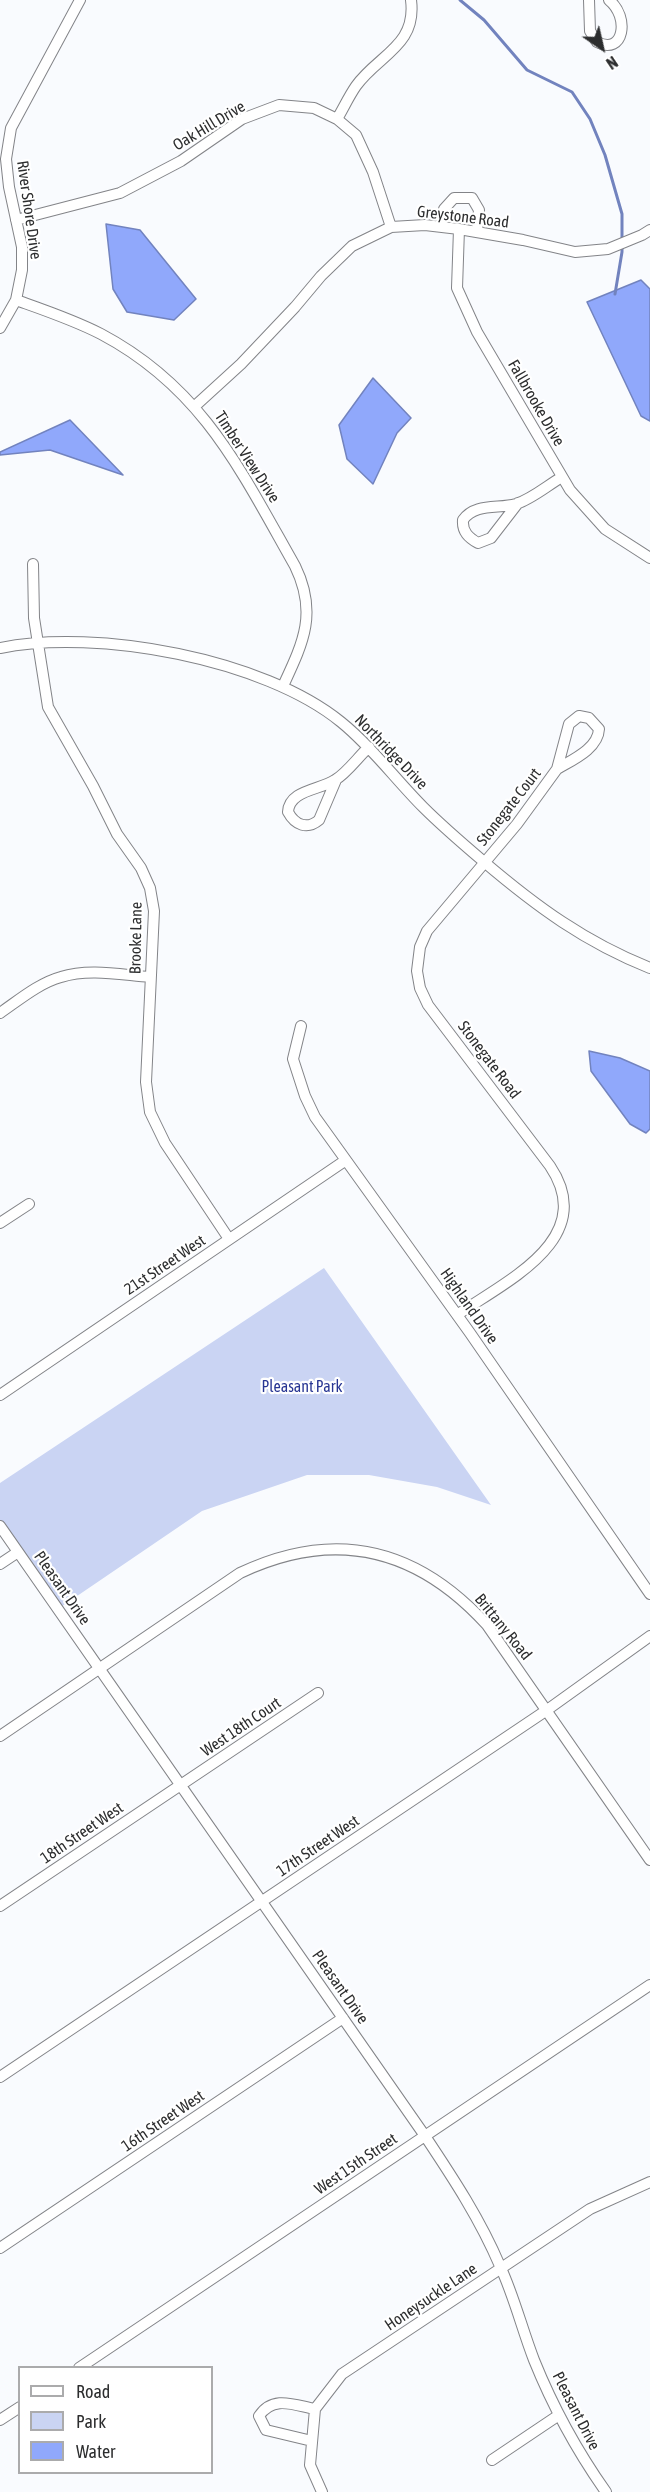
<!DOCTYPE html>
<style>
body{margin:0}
#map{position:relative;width:650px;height:2492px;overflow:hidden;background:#f9fbfe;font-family:"Asap Condensed",sans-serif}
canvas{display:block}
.legend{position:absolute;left:18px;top:2366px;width:195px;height:108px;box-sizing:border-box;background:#fff;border:2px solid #ababac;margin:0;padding:8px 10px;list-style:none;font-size:18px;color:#2d2e2f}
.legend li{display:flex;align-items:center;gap:12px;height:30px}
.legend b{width:30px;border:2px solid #ababac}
.north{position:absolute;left:572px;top:18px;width:60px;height:60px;-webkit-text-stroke:4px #fff;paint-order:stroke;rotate:146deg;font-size:16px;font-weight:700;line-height:24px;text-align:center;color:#2d2e2f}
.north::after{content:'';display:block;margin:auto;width:21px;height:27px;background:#2d2e2f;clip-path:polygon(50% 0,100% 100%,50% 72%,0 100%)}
</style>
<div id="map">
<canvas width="650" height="2492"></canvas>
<ul class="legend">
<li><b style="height:8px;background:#fff"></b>Road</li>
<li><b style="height:16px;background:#cad4f3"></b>Park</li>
<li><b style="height:16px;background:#90a8fb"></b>Water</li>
</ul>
<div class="north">N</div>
</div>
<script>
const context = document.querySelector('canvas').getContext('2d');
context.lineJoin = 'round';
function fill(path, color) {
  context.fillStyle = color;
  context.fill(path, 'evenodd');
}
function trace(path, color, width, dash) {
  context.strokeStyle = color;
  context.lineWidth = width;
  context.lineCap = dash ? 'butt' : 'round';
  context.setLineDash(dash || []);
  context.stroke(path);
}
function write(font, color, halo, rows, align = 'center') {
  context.font = font + ' "Asap Condensed",sans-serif';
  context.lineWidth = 4.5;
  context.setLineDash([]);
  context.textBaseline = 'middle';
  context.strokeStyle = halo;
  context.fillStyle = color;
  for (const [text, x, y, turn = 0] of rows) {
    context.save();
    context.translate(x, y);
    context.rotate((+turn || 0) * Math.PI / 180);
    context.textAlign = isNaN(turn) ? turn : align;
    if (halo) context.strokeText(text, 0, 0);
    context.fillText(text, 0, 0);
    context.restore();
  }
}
fill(new Path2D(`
 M324,1268L491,1505L437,1487L369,1475H307L202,1511L58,1609L0,1526V1483Z`), '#cad4f3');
const water = new Path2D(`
 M106,224L140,230L196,299L174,320L127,312L113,289Z
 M641,280L650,289V421L641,416L587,302Z
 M373,378L411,418L397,433L373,484L347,459L339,425Z
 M70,420L123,475L50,450L0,455V452Z
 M589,1051L620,1058L650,1071V1129L646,1133L630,1124L591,1071Z`);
fill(water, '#90a8fb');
trace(water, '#7283be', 1.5);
trace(new Path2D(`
 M460,0L484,20L527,70L572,92L590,119L605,155L622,214V252L615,294`), '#7283be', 3);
const minor = new Path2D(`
 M589,0L590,31L597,42C624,56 630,17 609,0
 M337,119C343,109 349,96 356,86C378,55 417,46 411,0
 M16,220L120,193L181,161L242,119L279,105L314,108L337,119L356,135L373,172L391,227
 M441,227L444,209L454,198H472L479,210L477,232
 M459,229L457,288L477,332L570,490L605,529L650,558
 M16,300C44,310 74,320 101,334C203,388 241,471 295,566C318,613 303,643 283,686
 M0,328L16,300L22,270V247L9,187L6,159L11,128L80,0
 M195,406L241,364L295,307L321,276L352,246L391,227L425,225L459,229L523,240L575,252L608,249L642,235L650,230
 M518,503L491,538L478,543C469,538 462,532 463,520C475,503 498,509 516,504C532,499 548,485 562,477
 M33,564L34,618L48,707L93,786L117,834L141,868L150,888L154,911L146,1082L150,1112L165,1143L229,1239
 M0,648C97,628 264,659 341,722C372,747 395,779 423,807C442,826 463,844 483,861C537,907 585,942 650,968
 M336,780L319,820C307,830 295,825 288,812C289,790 320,790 335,780C347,773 358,757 369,747
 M0,1013C19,1000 39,983 61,977C89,968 122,975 150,977
 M301,1026L293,1059L305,1096L315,1117L470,1333L650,1594
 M0,1223L29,1204
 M457,1315C506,1281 599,1239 550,1166L428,1005L420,988L417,971L420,947L427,931L517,824L557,769L569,724L579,716L589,718L599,729C598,749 572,760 557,769
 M0,1395L346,1160
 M0,1526L425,2136C453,2178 480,2219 500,2266C514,2296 522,2329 534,2360C553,2407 577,2451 606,2492
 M0,1564L18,1552
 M0,1736L240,1573C335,1528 417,1548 487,1625L650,1860
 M0,1906L318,1693
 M0,2077L547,1710L650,1636
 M0,2248L343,2018
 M79,2368L650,1985
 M0,2420L20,2407
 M312,2441L266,2430L259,2416C273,2395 294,2405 315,2409
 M492,2460L559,2415
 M322,2492L310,2465L315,2409L342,2374L590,2209L650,2182`);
trace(minor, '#838488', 12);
trace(minor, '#fff', 10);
write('16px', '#2d2e2f', '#fff', [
 ["Oak Hill Drive",209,126,-31],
 ["River Shore Drive",29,210,82],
 ["Greystone Road",463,217,7],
 ["Fallbrooke Drive",536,403,60],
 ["Timber View Drive",247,457,57],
 ["Northridge Drive",391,752,46],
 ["Stonegate Court",509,807,-52],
 ["Brooke Lane",136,938,-89],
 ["Stonegate Road",489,1060,53],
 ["21st Street West",165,1265,-34],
 ["Highland Drive",469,1306,55],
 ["Pleasant Drive",62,1588,55],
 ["Brittany Road",503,1627,51],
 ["West 18th Court",241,1727,-34],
 ["18th Street West",82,1833,-34],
 ["17th Street West",318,1846,-34],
 ["Pleasant Drive",340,1987,55],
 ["16th Street West",163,2121,-34],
 ["West 15th Street",356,2164,-34],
 ["Honeysuckle Lane",431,2297,-34],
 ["Pleasant Drive",576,2411,63]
]);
write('16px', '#283693', '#fff', [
 ["Pleasant Park",302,1387]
]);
</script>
